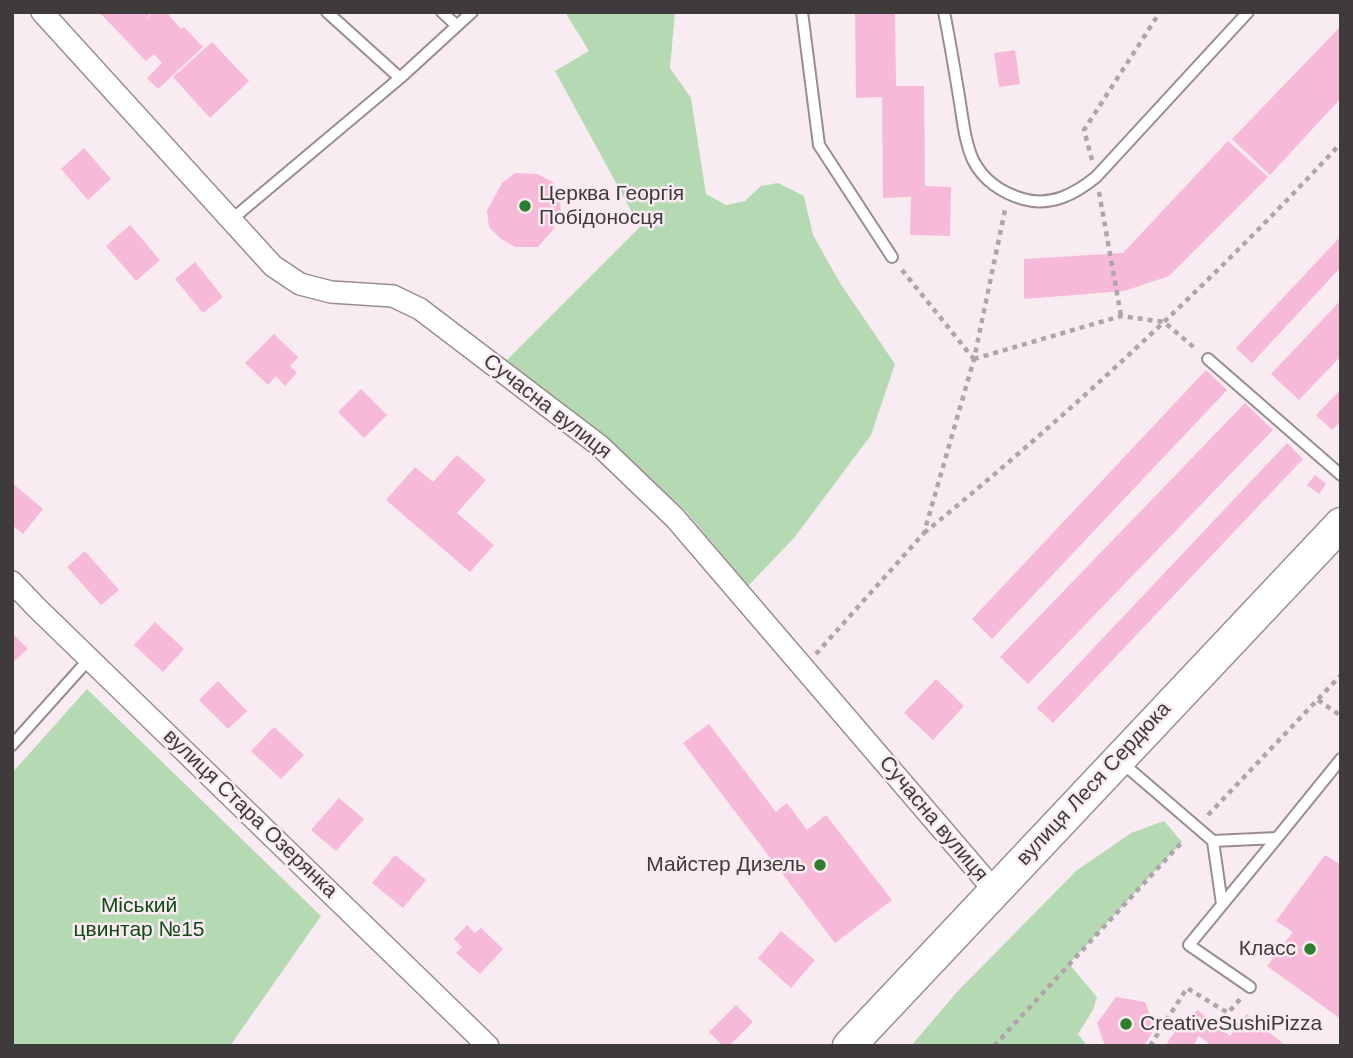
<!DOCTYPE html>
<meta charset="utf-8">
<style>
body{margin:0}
#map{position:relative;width:1353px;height:1058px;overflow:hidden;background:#f9ebf2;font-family:Arial,sans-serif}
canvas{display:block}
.frame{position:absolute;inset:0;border:14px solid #3f3a3c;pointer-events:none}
</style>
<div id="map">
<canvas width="1353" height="1058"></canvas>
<div class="frame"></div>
</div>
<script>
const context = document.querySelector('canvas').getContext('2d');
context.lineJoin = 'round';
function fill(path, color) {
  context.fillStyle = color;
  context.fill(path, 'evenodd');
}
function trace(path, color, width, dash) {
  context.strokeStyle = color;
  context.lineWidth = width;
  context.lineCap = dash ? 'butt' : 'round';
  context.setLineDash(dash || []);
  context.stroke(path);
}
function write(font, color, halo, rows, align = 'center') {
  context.font = font + ' Arial,sans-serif';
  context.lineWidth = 5;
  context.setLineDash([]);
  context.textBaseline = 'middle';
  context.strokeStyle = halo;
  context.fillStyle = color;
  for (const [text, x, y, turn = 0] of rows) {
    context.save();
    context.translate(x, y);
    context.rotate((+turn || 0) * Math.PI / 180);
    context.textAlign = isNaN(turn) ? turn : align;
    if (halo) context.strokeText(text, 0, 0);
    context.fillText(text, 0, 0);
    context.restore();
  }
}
fill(new Path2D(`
 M565,12H675L670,68L691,98L706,194L726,205L745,201L761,186L778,183L804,196L813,235L840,283L895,364L871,435L794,538L748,586L684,509L506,361L640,227L555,71L589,51Z
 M87,689L321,916L230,1046H12V773Z
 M1164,821L1182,842L1069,964L1097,997L1093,1010L1078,1034L1087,1046H911L956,993L1076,871L1131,833Z`), '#b5d9b2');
fill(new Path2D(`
 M99,12H151L145,20L153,12H166L181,29L184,27L203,47L158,89L147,78L162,63L154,54L146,61Z
 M855,12H895L896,86H924L925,186L951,187L950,236L910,235L911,197L883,198L882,97L856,98Z
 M1341,26V98L1270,175L1232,139Z
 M212,42L249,81L210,118L173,77Z
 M1015,50L1020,84L999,87L994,53Z
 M1228,141L1268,177L1169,276L1124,291L1024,299V259L1123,253Z
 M84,148L111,179L88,200L61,169Z
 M515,173L537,174L553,182L560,198L561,215L552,231L538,247H515L500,238L489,227L487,211L502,183Z
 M130,225L160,260L136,281L106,246Z
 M1341,236V267L1252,363L1236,348Z
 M195,262L223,297L203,313L175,279Z
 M1341,300V356L1299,400L1271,374Z
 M274,334L298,357L290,366L297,373L285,386L276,376L268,385L245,363Z
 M1206,370L1227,390L992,639L972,619Z
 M361,389L387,415L364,438L338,412Z
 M1341,389V421L1332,430L1316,415Z
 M1245,403L1273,430L1028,684L1000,657Z
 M1287,443L1303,459L1053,723L1037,708Z
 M457,455L486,480L457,513L494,545L470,572L386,500L415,467L433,482Z
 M1315,475L1326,484L1319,494L1307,485Z
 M12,483L43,509L23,534L12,525Z
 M85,551L119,590L101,605L67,567Z
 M155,622L184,649L163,672L134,645Z
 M12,633L28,649L12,663Z
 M936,679L964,706L933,740L904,713Z
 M218,681L247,711L228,729L199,700Z
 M709,724L776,812L787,803L807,830L826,815L892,900L835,943L683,743Z
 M274,727L304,755L281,779L251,751Z
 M339,798L364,819L336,851L311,830Z
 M395,855L426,880L403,908L372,883Z
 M1325,855L1341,865V1019L1267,966L1293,932L1276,921Z
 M467,925L475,933L481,928L503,949L480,974L456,953L462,947L454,939Z
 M781,931L815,960L791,988L758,958Z
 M1116,997L1145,1002L1155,1028L1144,1046H1105L1097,1023Z
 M736,1005L753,1022L729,1046H723L709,1032Z
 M1197,1010L1230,1036L1247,1014L1286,1046H1212L1199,1036L1193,1046H1165L1184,1019L1188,1021Z`), '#f6b9d7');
const service = new Path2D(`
 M327,12L400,78
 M442,12L457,26
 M802,12L819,145L892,257
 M944,12C950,42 955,72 960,103C963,122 965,142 973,160C983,180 1002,193 1023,199C1051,207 1075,194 1096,177L1248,12
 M231,220L400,78L472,12
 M1208,359L1341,475
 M12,745L90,658
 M1120,761L1213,841L1277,838L1189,945L1250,987
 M1277,838L1341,759
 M1213,841L1222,904`);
const minor = new Path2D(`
 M42,12L273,266L300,284L331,292L393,296L420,309L600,446L675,518L994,890
 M12,582L37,608L488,1046`);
const primary = new Path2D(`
 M849,1046L1341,524`);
trace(service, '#998d92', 14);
trace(minor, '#998d92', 24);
trace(primary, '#998d92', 35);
trace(new Path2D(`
 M1092,160L1084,130L1160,12
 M1099,192L1121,316
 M902,270L973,358
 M974,359L1121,316L1164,322L1197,350
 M924,533C1072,412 1211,283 1341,143
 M816,654L924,533L974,359L1005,210
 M1318,700L1341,716
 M1208,815L1341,675
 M994,1046L1182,842
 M1150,1046L1187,988L1228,1013L1241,998`), '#afa4a9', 4.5, [5, 5]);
trace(service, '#fff', 10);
trace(minor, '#fff', 21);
trace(primary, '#fff', 32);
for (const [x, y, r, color] of [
 [525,206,7,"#2c802d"],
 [820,865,7,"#2c802d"],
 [1310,949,7,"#2c802d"],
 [1126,1024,7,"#2c802d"]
]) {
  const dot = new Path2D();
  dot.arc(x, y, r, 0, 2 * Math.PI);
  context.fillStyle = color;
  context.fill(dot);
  trace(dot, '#f9ebf2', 2.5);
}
write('21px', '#3f3a3c', '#f9ebf2', [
 ["Церква Георгія",539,194],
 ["Побідоносця",539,218],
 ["Майстер Дизель",806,865,"right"],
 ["Класс",1296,949,"right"],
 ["CreativeSushiPizza",1140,1024]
], 'left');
write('21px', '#3f3a3c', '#f9ebf2', [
 ["Сучасна вулиця",547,407,38],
 ["вулиця Леся Сердюка",1094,784,-47],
 ["вулиця Стара Озерянка",250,814,44],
 ["Сучасна вулиця",933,819,50]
]);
write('21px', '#104912', '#f9ebf2', [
 ["Міський",139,906],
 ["цвинтар №15",139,930]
]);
</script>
